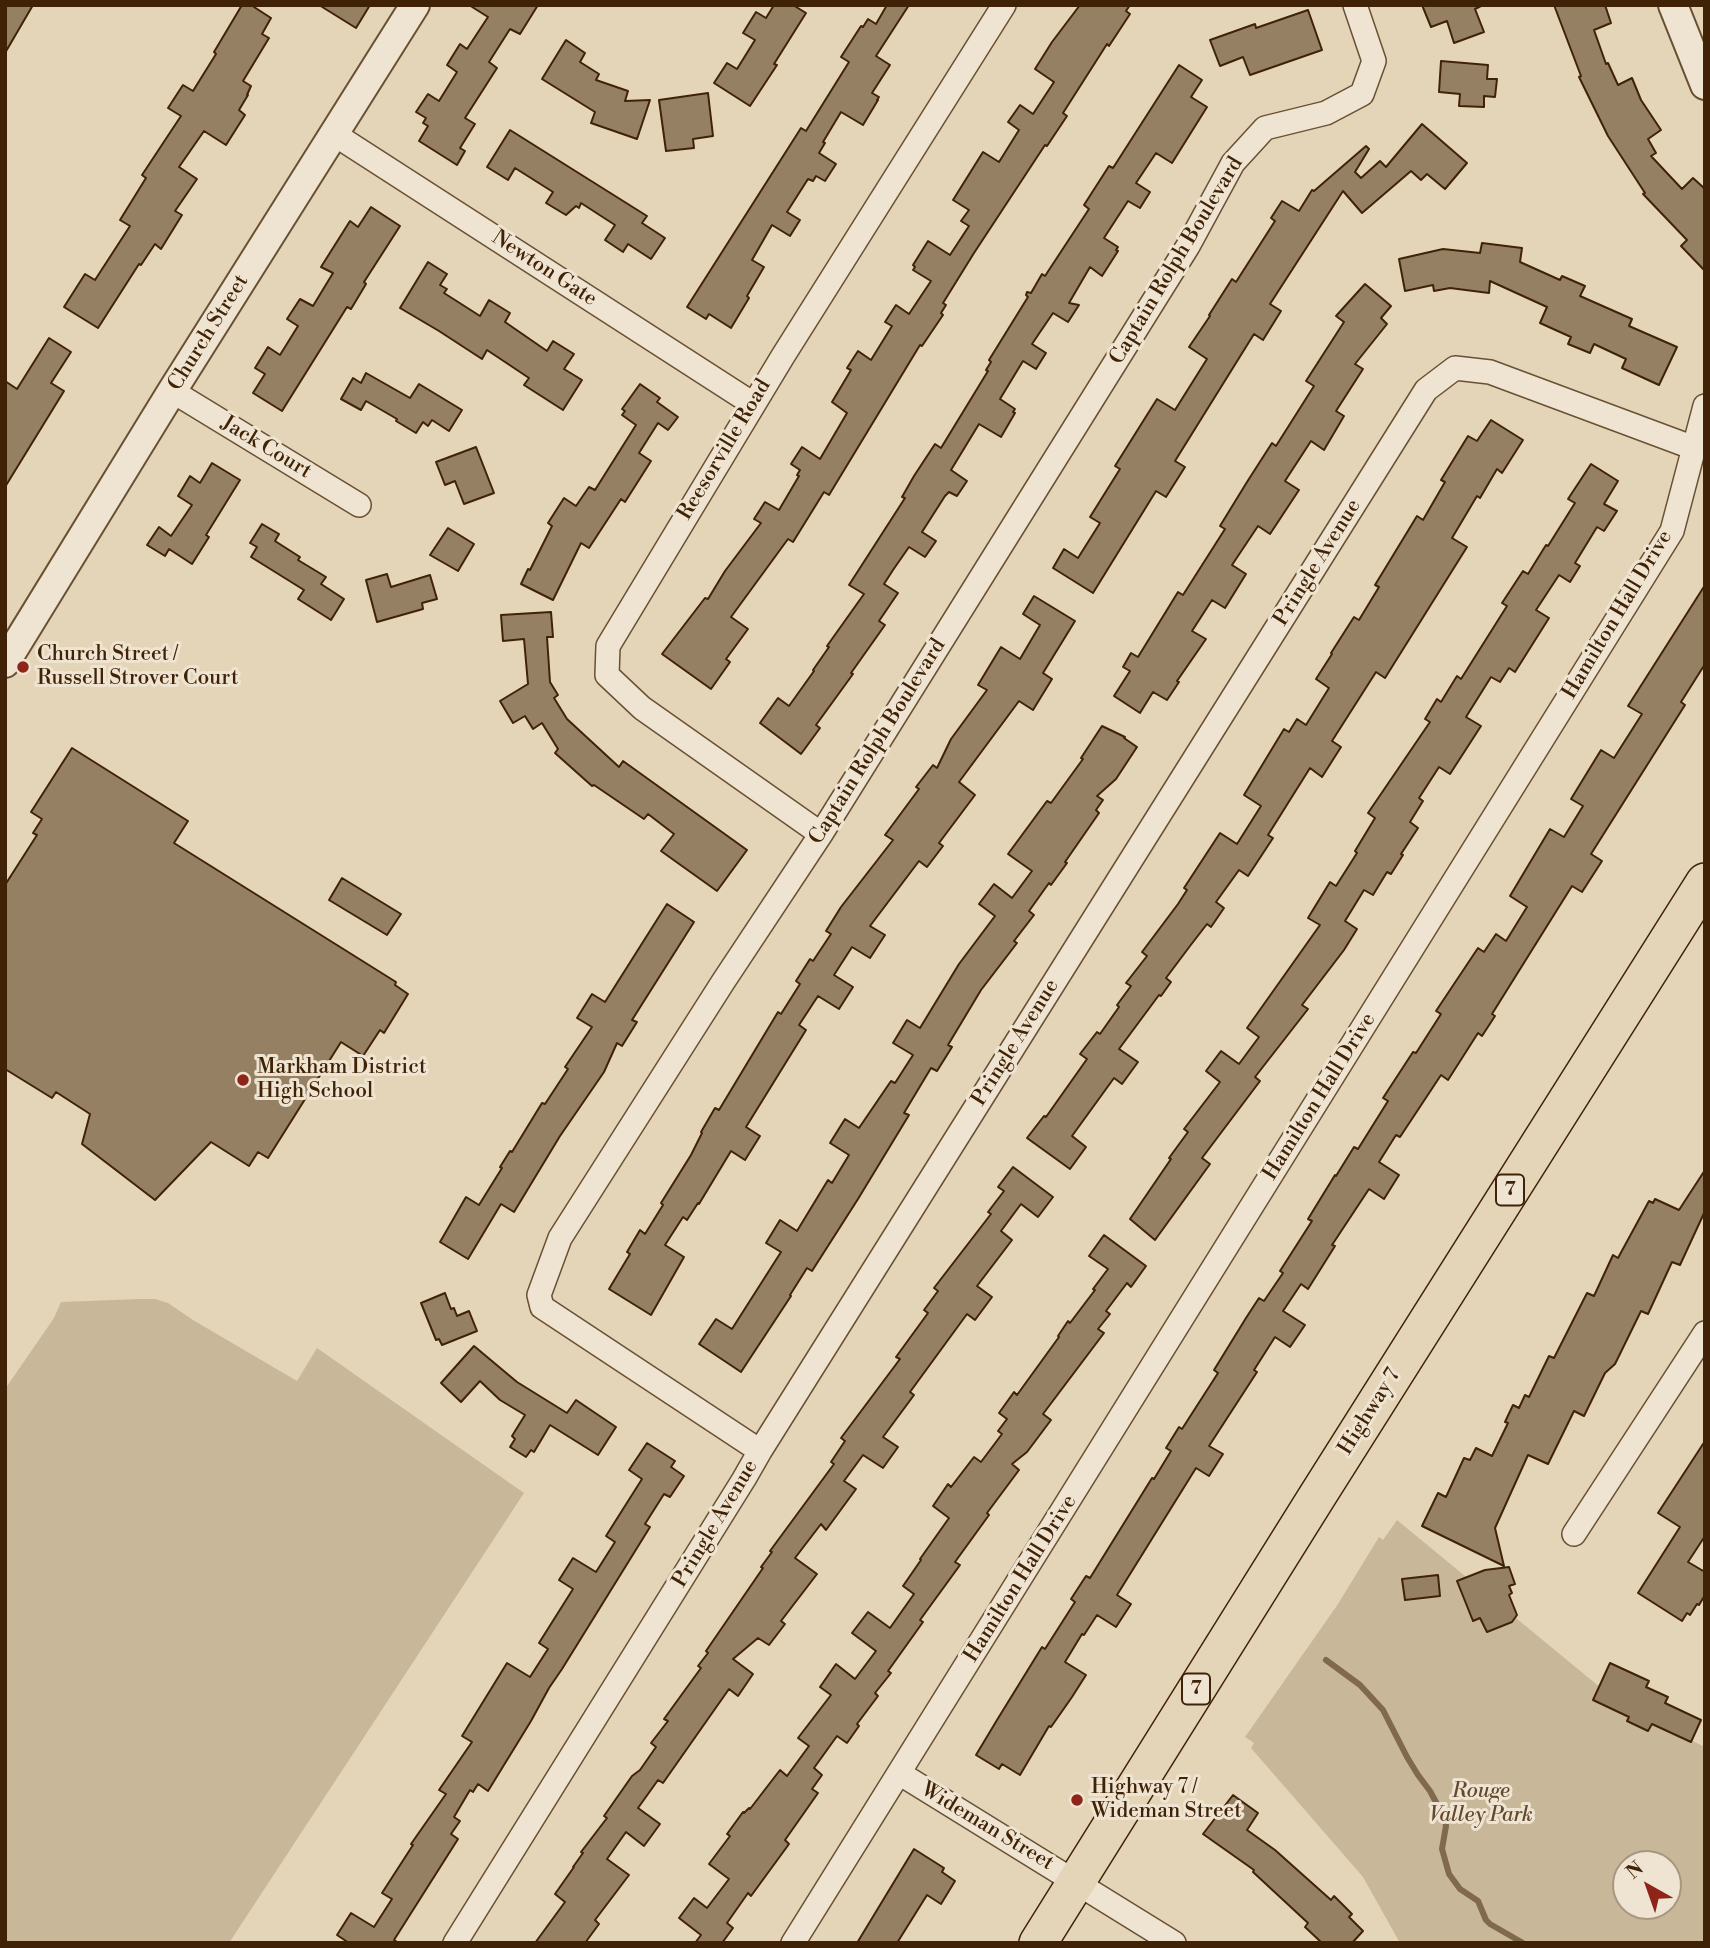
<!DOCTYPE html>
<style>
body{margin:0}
#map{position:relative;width:1710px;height:1948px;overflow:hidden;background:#e5d5b8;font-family:"Libre Bodoni",serif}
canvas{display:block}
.frame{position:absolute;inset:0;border:7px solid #402307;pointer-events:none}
.north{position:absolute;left:1612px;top:1850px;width:70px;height:70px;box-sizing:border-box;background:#eee4d1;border:2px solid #a89780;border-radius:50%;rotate:320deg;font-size:19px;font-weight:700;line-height:28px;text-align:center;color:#402307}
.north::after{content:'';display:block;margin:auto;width:24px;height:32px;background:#8f2418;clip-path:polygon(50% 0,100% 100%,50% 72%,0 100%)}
</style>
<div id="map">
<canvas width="1710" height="1948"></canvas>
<div class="frame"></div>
<div class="north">N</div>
</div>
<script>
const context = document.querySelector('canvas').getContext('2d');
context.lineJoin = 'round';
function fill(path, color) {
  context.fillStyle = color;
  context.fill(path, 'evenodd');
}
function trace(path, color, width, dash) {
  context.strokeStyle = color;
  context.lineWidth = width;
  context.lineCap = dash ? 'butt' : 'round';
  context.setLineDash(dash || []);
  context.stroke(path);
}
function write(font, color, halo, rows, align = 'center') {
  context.font = font + ' "Libre Bodoni",serif';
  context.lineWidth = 6;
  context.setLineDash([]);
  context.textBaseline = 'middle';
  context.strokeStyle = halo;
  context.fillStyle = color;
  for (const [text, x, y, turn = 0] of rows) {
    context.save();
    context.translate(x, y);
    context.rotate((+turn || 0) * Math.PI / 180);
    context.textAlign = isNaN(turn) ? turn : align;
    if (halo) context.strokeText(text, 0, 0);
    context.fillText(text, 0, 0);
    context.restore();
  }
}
fill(new Path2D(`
 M140,1299H155L168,1303L193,1320L297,1381L317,1348L524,1493L229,1943H5V1389L54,1318L61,1302Z
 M1397,1520L1624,1707L1705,1747V1943H1400L1363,1877L1251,1748L1254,1743L1245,1737L1338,1604L1379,1537L1383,1540ZM1626,1864H1668V1906H1626Z`), '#c9b79a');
trace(new Path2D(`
 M1326,1660L1360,1685L1383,1710L1407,1757L1418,1775L1430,1791L1445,1819L1446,1826L1442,1849L1449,1874L1460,1889L1478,1901L1486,1920L1490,1924L1523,1943`), '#81694d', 6);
const building = new Path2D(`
 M5,5H33L5,53Z
 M242,5H251L271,18L262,34L269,38L243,81L251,86L247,95H248L239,110L245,115L226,145L204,131L179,167L197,179L175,211L182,215L161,249L155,244L141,265L139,264L98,328L64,307L85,274L95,280L130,226L120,220L146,178L142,175L181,116L168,108L183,85L193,91L216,54L214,52Z
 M319,5H370L356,28Z
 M469,5H538L520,34L510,29L489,62L497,68L465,118L475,124L460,148L465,151L457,165L419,141L428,126L423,123L426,118L416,112L428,94L439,101L457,72L447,65L460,44L467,49L488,17Z
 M774,5H793L806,13L774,64L777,65L750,106L714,83L727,63L737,69L755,40L743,33L756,12L766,18Z
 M887,5H909L876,56L890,65L872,93L879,97L877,100H878L863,125L841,112L823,142L825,143L819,153L836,164L825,181L816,176L813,181L808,179L787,212L800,220L790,236L772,225L752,260L764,267L747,296L749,298L731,328L709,314L706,319L687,307L801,128L806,131L849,62L841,57L861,26L863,27L868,19L876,24Z
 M1080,5H1130L1126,11L1130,14L1109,46L1107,44L1063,113L1067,116L1047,146L1045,145L974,253L943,303L946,305L941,313L943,315L922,346L920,345L829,495L824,492L793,542L788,539L731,617L748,629L726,659L730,662L711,689L662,654L705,598L708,599L725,571L761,523L754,519L765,502L779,510L799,476L797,475L800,470L791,464L802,447L820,459L847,413L832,402L851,370L847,368L858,351L871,360L892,326L885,322L896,305L909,314L931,281L913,270L915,267L913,265L928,241L950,255L969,226L961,221L969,210L953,200L983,152L999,162L1019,130L1008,122L1020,105L1033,114L1054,82L1035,69L1052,42Z
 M1422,5H1483L1475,9L1484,32L1454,43L1447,21L1431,27Z
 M1554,5H1605L1611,23L1594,30L1606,64L1608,63L1618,85L1632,78L1641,100L1661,130L1648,139L1656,153L1651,156L1682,189L1693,178L1705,189V271L1681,246L1687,240L1643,194L1645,193L1608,136L1579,77L1581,76Z
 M1308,10L1322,50L1250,75L1243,57L1220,66L1210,40L1255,24L1256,28Z
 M566,40L585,53L580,62L599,74L596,80L628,91L625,101L650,100L637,139L591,123L595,112L542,79Z
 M1441,61L1488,65L1487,79H1497L1495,97L1484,96V107L1459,106L1460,94L1439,92Z
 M1179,65L1202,80L1191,97L1207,107L1172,163L1156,153L1136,183L1150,192L1140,208L1128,201L1104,238L1118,247L1116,250L1118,251L1102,276L1090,267L1069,303L1079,305L1068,322L1053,313L1032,344L1046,353L1036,369L1023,361L1000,399L1015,409L1013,412L1015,413L1001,437L979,424L951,470L967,481L957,496L949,492L945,496L922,532L936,541L925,557L909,547L893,570L884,584L898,593L879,621L885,625L851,673L853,674L816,725L820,728L801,754L760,723L778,698L789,706L814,671L813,670L829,647L827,646L864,594L849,585L905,498L902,497L914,476L935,444L941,448L988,371L986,370L991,362L989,360L1028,297L1026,295L1027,292L1031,293L1042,274L1045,276L1089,209L1084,205L1109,166L1113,168Z
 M708,93L713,136L693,139L694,148L666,151L659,100Z
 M1422,124L1467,163L1445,189L1427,174L1421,180L1411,171L1362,213L1343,191L1270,304L1281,311L1263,340L1254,334L1175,461L1185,467L1166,497L1156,491L1093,593L1053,568L1064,549L1078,558L1100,523L1090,517L1120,469L1115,466L1157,399L1175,410L1207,359L1189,347L1210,316L1209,315L1232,279L1236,282L1275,221L1271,218L1282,201L1299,211L1312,190L1314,191L1366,146L1369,149L1355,172L1361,178L1380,161L1386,167Z
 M510,130L647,216L642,223L665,238L651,259L628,244L623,252L605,240L615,225L581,203L579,208L576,206L566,215L546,203L553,192L515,168L508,180L487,167Z
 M371,207L400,226L364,282L366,284L351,309L347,307L282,411L253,393L265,374L255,368L268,347L280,355L298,326L287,319L300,299L313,306L333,273L321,267L350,221L358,227Z
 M1482,243L1522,248L1520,262L1560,280L1562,276L1585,286L1580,296L1632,319L1629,326L1677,347L1659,385L1622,368L1626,359L1594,344L1590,353L1568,344L1571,337L1540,323L1547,307L1490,281L1489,293L1450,288L1434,291L1433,285L1405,291L1399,259L1443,249L1480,253Z
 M428,262L447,274L440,285L447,289L444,293L480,316L489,300L510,313L505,322L547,351L553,341L574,354L564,369L582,380L563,410L524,385L529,378L487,350L482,359L439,331L400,308Z
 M1365,284L1391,306L1381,318L1387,324L1355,364L1363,369L1336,411L1344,416L1324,450L1311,441L1285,481L1299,490L1270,534L1258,526L1232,565L1246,574L1225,608L1212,600L1192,631L1206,639L1177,681L1179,682L1167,700L1153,692L1140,713L1114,696L1130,671L1123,667L1131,653L1138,657L1178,592L1183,595L1225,529L1220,526L1247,482L1272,443L1276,446L1314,386L1306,381L1344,322L1336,316Z
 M49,338L71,352L51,383L64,391L5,487V381L17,389Z
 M366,373L410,398L419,384L462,410L449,431L432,420L428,426L423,422L416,433L396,421L397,419L366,401L361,410L341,399L353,378L361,383Z
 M640,384L660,398L657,402L678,417L668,430L658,423L639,453L651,461L625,502L621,499L589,548L581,543L553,600L521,584L528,569L530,570L552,526L548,523L564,498L576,506L589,487L595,490L636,425L622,415L625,411L622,409Z
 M1491,420L1523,440L1502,473L1497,469L1480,498L1477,496L1452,538L1467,547L1385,678L1376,672L1332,741L1341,747L1322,777L1310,768L1268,835L1273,838L1248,876L1239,870L1216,902L1224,908L1211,927L1207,924L1190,946L1166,978L1171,982L1161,996L1159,995L1119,1049L1138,1062L1122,1084L1114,1078L1072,1136L1086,1147L1070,1169L1027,1138L1044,1116L1046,1117L1087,1059L1080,1054L1097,1032L1100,1034L1119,1007L1117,1005L1131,986L1126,983L1147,956L1142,952L1178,904L1187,890L1184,888L1220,833L1237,844L1261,806L1244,795L1284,729L1289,732L1297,719L1306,725L1329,688L1316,679L1332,654L1331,653L1354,617L1359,620L1379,587L1375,585L1417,516L1423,520L1445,482L1441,480L1468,436L1477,441Z
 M476,447L494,493L464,504L455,481L445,485L436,462Z
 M212,463L240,480L206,535L209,537L192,564L169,549L165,556L147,545L159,527L171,536L192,505L178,496L190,476L200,483Z
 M1591,464L1618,481L1604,504L1617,511L1604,531L1597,527L1575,563L1580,566L1570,582L1559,575L1536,610L1549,618L1515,672L1509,668L1500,682L1491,677L1466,717L1481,726L1450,774L1439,767L1419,798L1423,801L1410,822L1418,828L1401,854L1403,855L1391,874L1387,872L1373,895L1364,890L1345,921L1357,929L1344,950L1302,1005L1308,1009L1255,1077L1260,1081L1202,1158L1210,1164L1155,1240L1130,1219L1171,1159L1169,1158L1188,1132L1184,1129L1220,1082L1206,1071L1221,1051L1239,1064L1259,1037L1247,1028L1320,925L1308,918L1330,882L1336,886L1357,853L1355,851L1375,818L1368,813L1430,722L1425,719L1437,699L1441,702L1457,676L1461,679L1507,606L1502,603L1523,571L1528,574L1546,545L1548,546L1575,503L1568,499Z
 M262,524L279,534L275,541L300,557L298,560L326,577L321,584L344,599L331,620L298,599L304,590L251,557L257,547L250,543Z
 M448,528L474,544L458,571L430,555Z
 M387,574L391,587L430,575L437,599L422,603L423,609L377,622L366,580Z
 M1705,585V664L1681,702L1685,705L1591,854L1602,861L1582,892L1572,886L1492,1014L1495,1016L1482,1036L1478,1033L1448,1080L1441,1075L1400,1137L1396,1135L1379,1162L1399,1175L1384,1199L1369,1189L1332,1245L1335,1246L1308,1289L1301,1284L1283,1311L1305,1325L1290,1347L1275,1337L1254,1370L1257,1372L1209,1446L1223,1454L1209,1476L1196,1468L1117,1595L1131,1604L1116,1627L1097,1615L1084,1635L1082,1634L1065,1662L1086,1675L1072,1697L1051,1727L1049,1726L1020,1775L1002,1764L999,1769L976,1755L997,1720L1042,1647L1045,1649L1075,1602L1071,1599L1086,1576L1090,1578L1152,1478L1154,1479L1171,1451L1166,1448L1179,1427L1182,1429L1218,1373L1214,1370L1246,1318L1259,1298L1264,1301L1283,1273L1280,1271L1312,1221L1308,1219L1335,1175L1336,1176L1354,1147L1358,1149L1388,1101L1383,1098L1413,1052L1416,1053L1441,1014L1436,1011L1478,948L1484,952L1496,934L1506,941L1527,907L1510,896L1550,829L1564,837L1583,806L1571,799L1601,750L1614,758L1642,714L1628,706Z
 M1034,596L1075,621L1043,673L1052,679L1033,710L1019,701L959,782L975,795L939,843L943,846L927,867L919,861L870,926L885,935L870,958L852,947L834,975L853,987L839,1009L818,996L799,1025L806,1030L746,1127L760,1136L745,1160L731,1151L699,1204L698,1203L687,1220L683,1217L665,1245L684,1257L651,1315L609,1289L630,1254L627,1252L640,1230L645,1234L663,1205L661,1203L691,1155L702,1133L701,1132L715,1108L719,1110L778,1012L781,1014L800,984L796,981L810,959L813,961L831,934L826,931L841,907L893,840L885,835L919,789L916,787L933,765L937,768L951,739L987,690L978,685L1001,647L1020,659L1040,625L1023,614Z
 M551,612L553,637H547L550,682L558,695L554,698L567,719L619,767L623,761L747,850L717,891L661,851L674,834L648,814L644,819L594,785L592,786L555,753L558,749L542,723L533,729L525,716L513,723L500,701L528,684L524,639L503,641L501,615Z
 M1102,726L1125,737L1124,738L1137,747L1116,779L1097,796L1103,800L1096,810L1099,813L1065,862L1067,863L1051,885L1049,883L1029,911L1034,915L1014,941L1017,943L981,990L948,1045L952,1047L937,1071L931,1068L904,1113L909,1115L858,1199L812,1271L807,1268L790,1295L791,1296L741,1372L699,1344L716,1319L732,1329L781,1252L766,1243L780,1220L797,1231L828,1180L832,1183L849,1155L830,1143L845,1119L859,1128L891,1081L895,1083L913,1055L893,1043L907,1020L920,1028L959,964L995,916L979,904L994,884L1012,898L1032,871L1008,854L1047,801L1051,803L1083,759L1081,758Z
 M72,748L188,821L174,843L396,982L395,985L408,994L384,1033L380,1030L363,1056L341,1042L268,1158L258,1152L249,1166L211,1142L155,1200L82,1144L90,1114L56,1092L52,1098L5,1069V885L37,835L33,833L42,819L31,812Z
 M342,878L401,914L387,935L329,900Z
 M667,904L694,922L632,1020L637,1022L622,1046L617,1043L604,1072L560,1136L514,1212L501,1204L468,1259L440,1242L466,1197L479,1205L502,1168L500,1167L510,1151L512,1152L542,1103L545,1104L568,1069L565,1067L592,1027L577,1018L592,994L605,1002Z
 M1013,1167L1053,1197L1038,1217L1021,1204L1001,1231L1012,1240L977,1286L992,1297L975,1320L967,1314L910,1392L914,1395L883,1437L898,1447L883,1468L863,1455L844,1481L856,1489L826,1530L821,1524L795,1558L817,1574L781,1621L785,1624L769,1645L758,1638L733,1659L753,1674L738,1696L729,1689L663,1783L658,1780L638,1808L660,1824L644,1846L626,1832L607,1859L629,1875L595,1920L599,1924L585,1943H535L565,1902L555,1894L574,1867H573L583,1853L581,1852L607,1818L604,1816L632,1776L640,1770L656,1747L651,1743L668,1721L664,1719L701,1668L698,1666L708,1653L706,1651L763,1568L761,1567L772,1552L770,1551L834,1464L831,1462L845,1441L841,1438L900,1359L896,1357L928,1313L924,1310L938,1291L934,1288L991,1214L988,1212L1004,1191L998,1187Z
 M1705,1170V1211L1680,1265L1672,1262L1648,1314L1641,1311L1615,1364L1605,1373L1584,1416L1574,1411L1548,1464L1528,1455L1495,1528L1504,1566L1422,1526L1438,1493L1446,1497L1464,1458L1470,1460L1476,1448L1492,1456L1508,1423L1505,1422L1513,1405L1519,1408L1525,1395L1529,1397L1549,1356L1554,1358L1587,1293L1594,1296L1613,1255L1618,1258L1649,1201L1653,1203L1655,1199L1679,1210Z
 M1104,1235L1146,1266L1131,1287L1127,1283L1106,1311L1110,1314L1098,1329L1104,1333L1043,1414L1051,1420L1027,1452L1012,1464L1019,1470L987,1513L989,1515L955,1562L960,1565L920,1620L923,1622L888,1671L891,1673L875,1693L878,1696L857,1724L859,1726L847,1743L837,1736L814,1768L822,1775L812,1789L818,1793L785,1840L789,1844L751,1896L748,1893L727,1923L733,1928L722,1943H695L701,1935L679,1918L694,1898L707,1908L729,1879L709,1864L730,1836L727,1834L743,1812L744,1813L749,1808L750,1809L780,1770L787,1776L809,1746L798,1738L831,1695L820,1687L836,1664L855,1679L876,1651L852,1633L868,1612L890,1628L914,1594L903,1586L921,1560L920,1559L949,1518L933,1506L948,1484L951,1487L974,1457L981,1462L1002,1434L998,1431L1007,1419L999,1413L1014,1392L1017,1395L1059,1337L1058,1336L1068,1321L1070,1323L1095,1290L1093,1289L1108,1269L1089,1256Z
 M445,1293L451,1309L454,1308L457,1316L469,1311L477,1331L442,1345L439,1339L436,1340L421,1303Z
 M474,1346L517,1382L567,1413L576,1400L616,1427L598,1455L550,1425L534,1452L531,1450L526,1457L510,1447L515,1439L512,1436L525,1415L500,1400L480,1381L461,1402L441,1383Z
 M1705,1441V1536L1688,1562L1705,1572V1595L1699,1605L1697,1604L1690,1615L1687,1613L1682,1621L1638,1593L1680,1527L1658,1513Z
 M647,1443L675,1461L671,1467L684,1476L670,1497L664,1494L645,1524L650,1527L562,1669L549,1688L531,1721L488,1791L478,1784L473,1792L470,1790L454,1817L460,1821L451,1834L458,1839L394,1940L399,1943H349L337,1935L351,1913L374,1927L392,1899L382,1893L413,1845L411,1844L446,1794L439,1790L472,1742L462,1736L507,1663L530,1677L548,1649L539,1643L573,1589L559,1580L573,1558L596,1572L615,1542L606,1536L642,1479L629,1470Z
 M1509,1567L1515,1584L1509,1586L1512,1593L1509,1595L1517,1615L1512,1622L1487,1632L1480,1618L1473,1621L1457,1581L1485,1570Z
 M1438,1575L1440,1596L1405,1600L1402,1579Z
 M1610,1663L1649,1681L1646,1687L1668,1697L1665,1703L1701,1720L1691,1742L1652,1724L1648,1731L1627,1721L1629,1717L1593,1700Z
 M1233,1795L1258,1813L1247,1830L1275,1850L1331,1900L1334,1896L1352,1914L1349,1917L1363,1931L1352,1943H1322L1305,1927L1308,1923L1253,1872L1254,1870L1203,1834Z
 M914,1849L944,1868L942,1872L955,1881L941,1904L927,1895L897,1943H857Z`);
fill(building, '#968063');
trace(building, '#402307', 2);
const minor = new Path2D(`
 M334,134L753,404
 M172,391L359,505
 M821,834L642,708L607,675L608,646L783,356L1004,5
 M760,1451L542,1307L539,1295L560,1238L723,982L821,834L1188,246L1233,163L1265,128L1326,113L1362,94L1374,61L1355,5
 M1574,1534L1705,1333
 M899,1773L1174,1943
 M455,1943L744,1479L760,1451L1426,390L1455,368L1490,372L1694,448
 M793,1943L1672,531L1705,406`);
const tertiary = new Path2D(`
 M1673,5L1705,85
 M5,663L172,391L415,5`);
const primary = new Path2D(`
 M1038,1943L1316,1498L1705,882`);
trace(minor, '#695033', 26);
trace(tertiary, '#695033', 32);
trace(primary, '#402307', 40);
trace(minor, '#eee4d1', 23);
trace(tertiary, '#eee4d1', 28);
trace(primary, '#e5d5b8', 37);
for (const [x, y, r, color] of [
 [23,667,7,"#8f2418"],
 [243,1080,7,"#8f2418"],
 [1077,1800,7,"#8f2418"]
]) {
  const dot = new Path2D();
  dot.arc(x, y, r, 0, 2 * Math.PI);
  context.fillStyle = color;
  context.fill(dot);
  trace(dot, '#eee4d1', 2.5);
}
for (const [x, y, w] of [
 [1510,1190,28],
 [1196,1689,28]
]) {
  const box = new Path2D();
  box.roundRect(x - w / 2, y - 15.5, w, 31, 5);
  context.fillStyle = '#eee4d1';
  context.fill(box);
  trace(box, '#402307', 2);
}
write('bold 19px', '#402307', null, [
 ["7",1510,1190],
 ["7",1196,1689]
]);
write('21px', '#402307', '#eee4d1', [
 ["Captain Rolph Boulevard",1177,261,-59],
 ["Newton Gate",544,269,33],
 ["Church Street",209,333,-58],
 ["Jack Court",266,448,31],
 ["Reesorville Road",725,450,-59],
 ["Pringle Avenue",1318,563,-58],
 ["Hamilton Hall Drive",1618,615,-59],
 ["Captain Rolph Boulevard",878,742,-58],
 ["Pringle Avenue",1016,1043,-58],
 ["Hamilton Hall Drive",1320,1097,-58],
 ["Highway 7",1370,1412,-58],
 ["Pringle Avenue",716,1524,-59],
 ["Hamilton Hall Drive",1021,1579,-58],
 ["Wideman Street",987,1827,31]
]);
write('21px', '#402307', '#eee4d1', [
 ["Church Street /",37,655],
 ["Russell Strover Court",37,679],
 ["Markham District",257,1068],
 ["High School",257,1092],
 ["Highway 7 /",1091,1788],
 ["Wideman Street",1091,1812]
], 'left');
write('italic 21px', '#62482c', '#eee4d1', [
 ["Rouge",1481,1792],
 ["Valley Park",1481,1816]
]);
</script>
